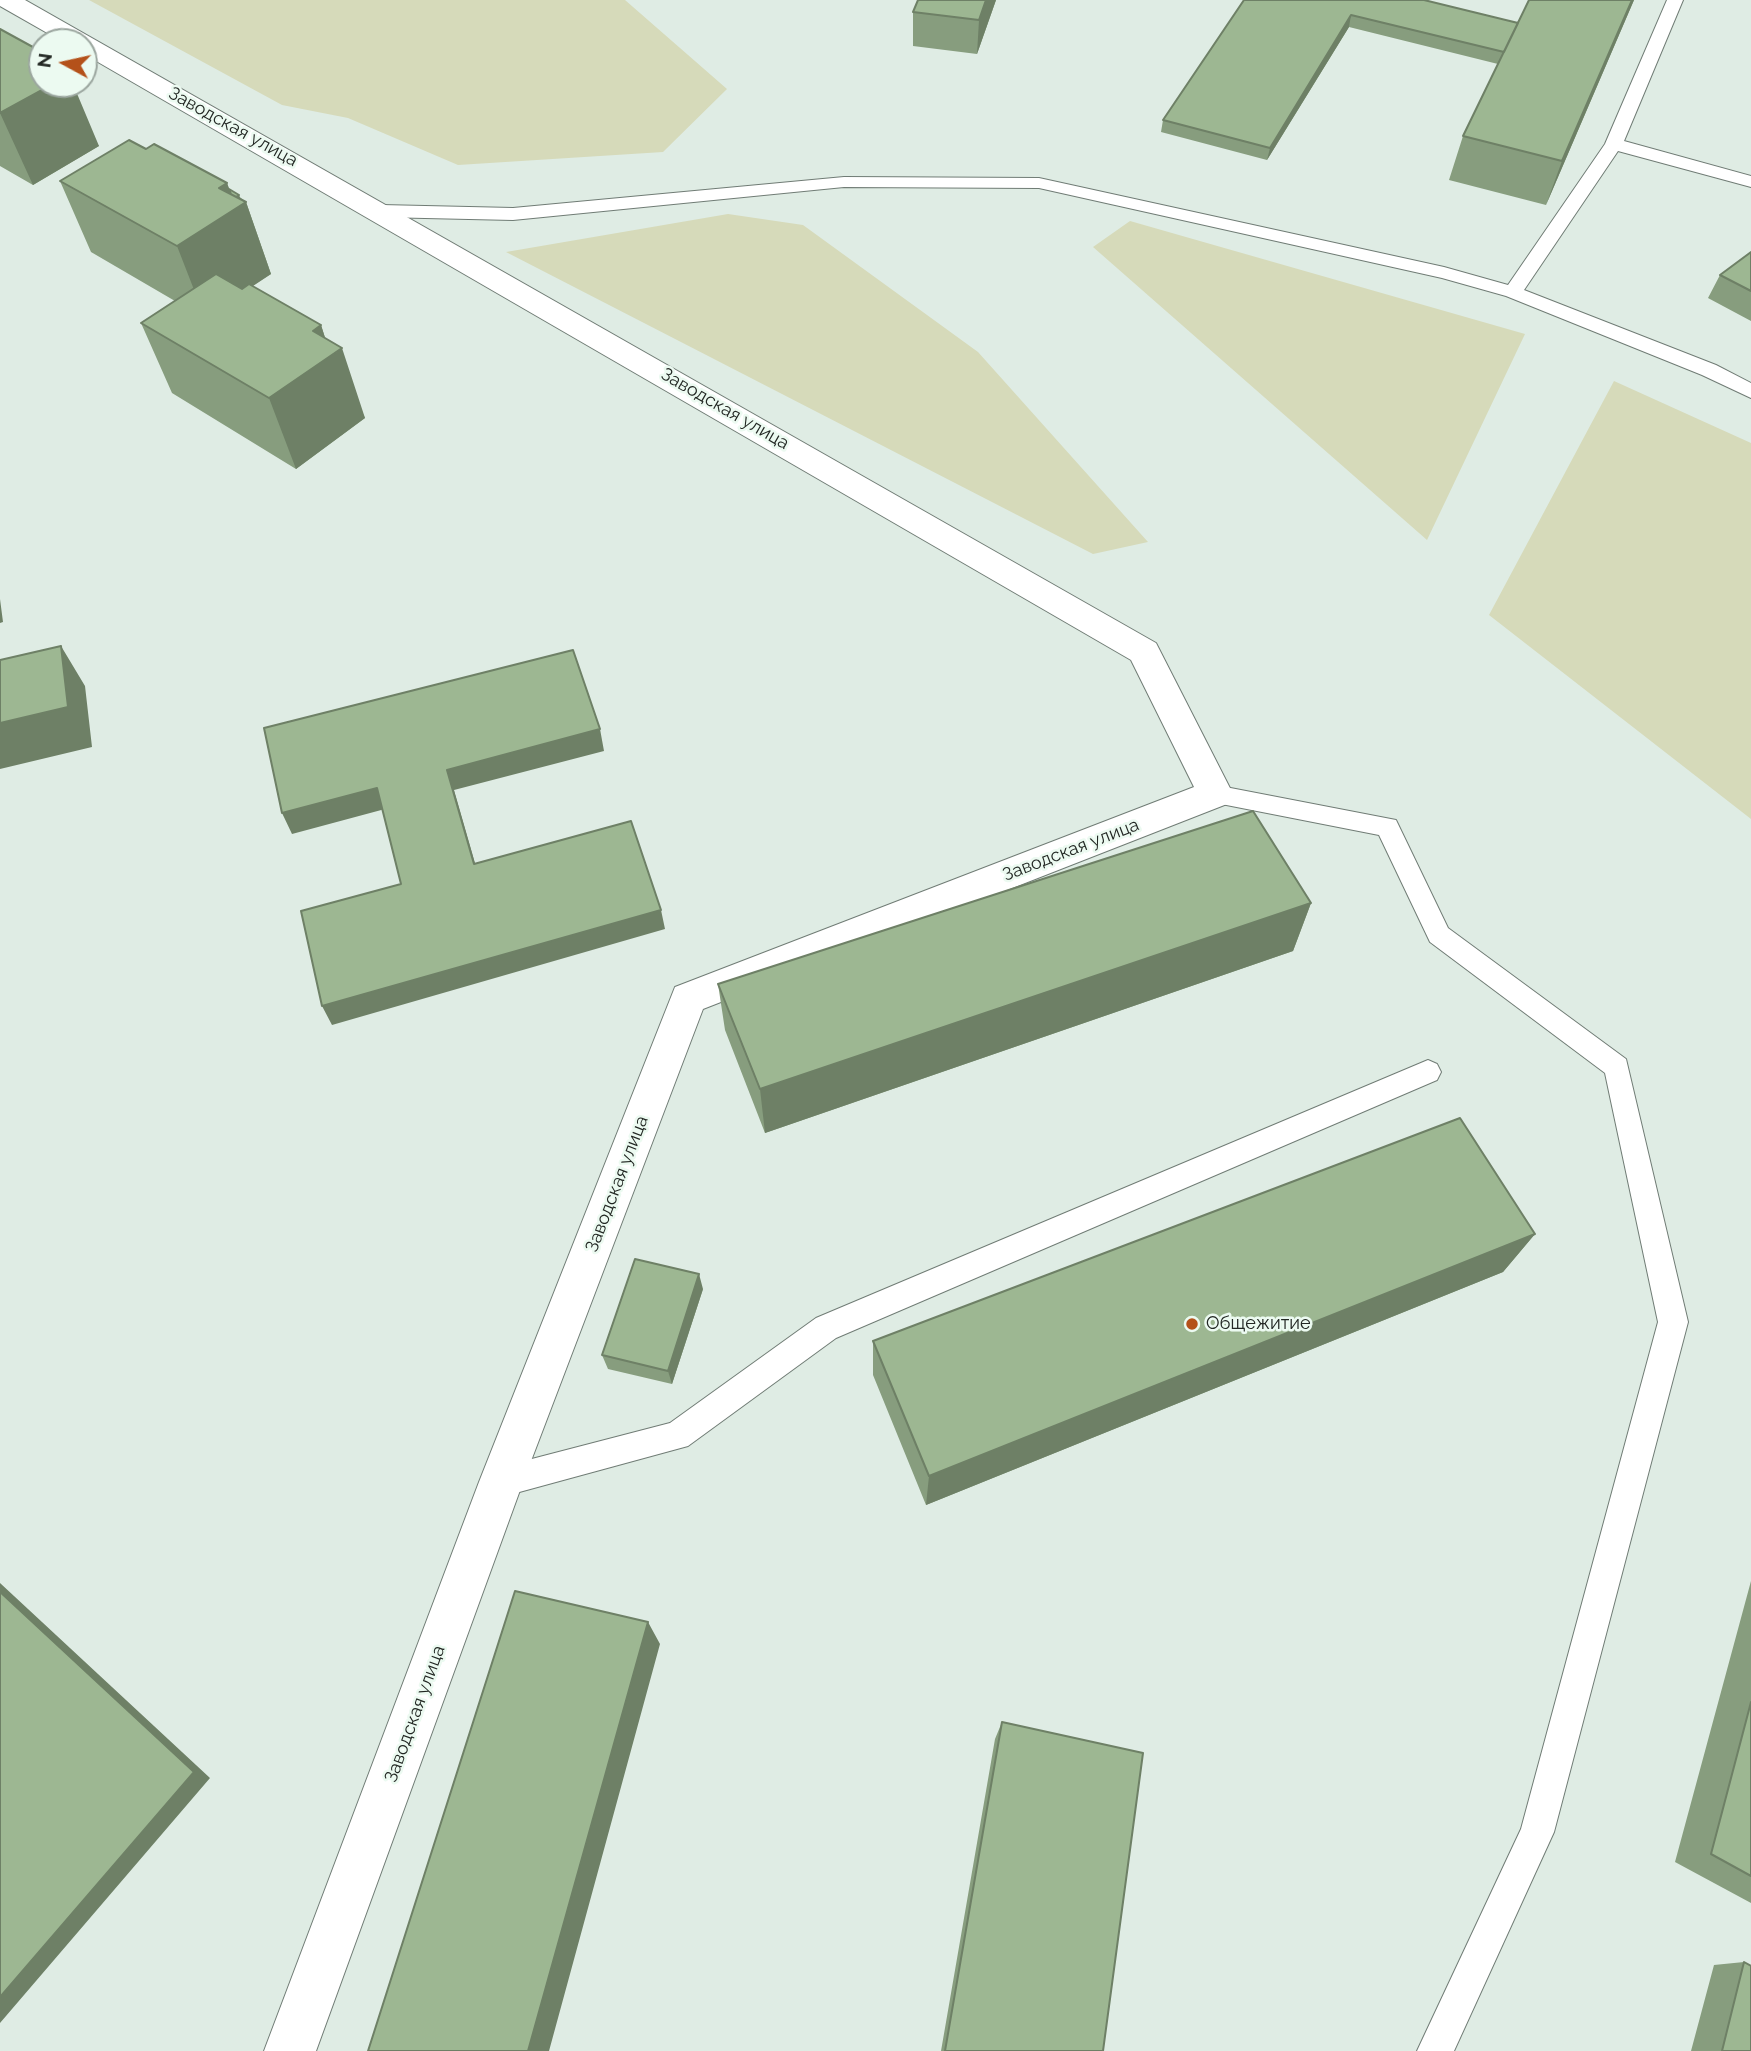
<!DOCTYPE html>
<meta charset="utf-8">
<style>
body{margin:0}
#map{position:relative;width:1751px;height:2051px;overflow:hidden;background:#dfece4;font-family:Raleway,sans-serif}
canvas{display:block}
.north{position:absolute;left:28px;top:28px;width:70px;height:70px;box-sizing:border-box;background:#ecfaf1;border:2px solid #9ba69f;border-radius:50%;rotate:278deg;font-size:19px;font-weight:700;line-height:28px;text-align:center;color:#222723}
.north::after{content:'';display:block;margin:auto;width:24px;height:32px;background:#b4511a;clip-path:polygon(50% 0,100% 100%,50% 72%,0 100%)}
</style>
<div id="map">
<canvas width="1751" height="2051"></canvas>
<div class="north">N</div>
</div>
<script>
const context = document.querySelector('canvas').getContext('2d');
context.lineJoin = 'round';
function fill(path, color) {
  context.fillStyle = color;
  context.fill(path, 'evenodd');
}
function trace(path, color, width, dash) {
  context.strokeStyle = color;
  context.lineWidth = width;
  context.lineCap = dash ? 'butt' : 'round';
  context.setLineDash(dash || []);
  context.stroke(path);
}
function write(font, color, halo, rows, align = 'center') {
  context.font = font + ' Raleway,sans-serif';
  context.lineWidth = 5;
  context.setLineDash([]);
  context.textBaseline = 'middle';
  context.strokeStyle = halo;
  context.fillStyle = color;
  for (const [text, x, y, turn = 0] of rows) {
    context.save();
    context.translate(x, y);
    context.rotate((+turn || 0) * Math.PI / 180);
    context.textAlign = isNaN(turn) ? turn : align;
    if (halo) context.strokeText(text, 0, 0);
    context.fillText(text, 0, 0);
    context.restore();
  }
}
fill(new Path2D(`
 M89,0H625L727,89L663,152L458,165L348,118L282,105Z
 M728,214L803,225L978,352L1148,542L1093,554L506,252Z
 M1130,221L1525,334L1427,540L1093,247Z
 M1614,381L1751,443V819L1489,615Z`), '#d6daba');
const service = new Path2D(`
 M1667,0H1683L1624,141L1751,176V187L1618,151L1524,290L1716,365L1751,383V398L1702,375L1506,296L1442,278L1039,188L844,187L513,220L381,217L372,211L381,205L513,208L844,177L1039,178L1444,267L1508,285L1605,144Z
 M1215,785L1396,820L1448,928L1626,1059L1688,1322L1554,1832L1454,2051H1417L1521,1829L1658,1322L1605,1073L1430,942L1379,835L1206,801L1203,794L1206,787Z
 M1428,1060L1437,1064L1441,1072L1437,1080L836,1338L688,1446L501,1497L490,1493L486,1482L490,1471L501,1467L670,1423L816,1318Z`);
const minor = new Path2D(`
 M0,0H25L1156,643L1233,794L1227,804L703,1009L523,1482L316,2051H264L479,1482L675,987L1194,787L1131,660L84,54V42H63L0,6Z`);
trace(service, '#707c75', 2);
trace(minor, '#707c75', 2);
fill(service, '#fff');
fill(minor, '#fff');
fill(new Path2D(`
 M996,0L977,54L913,46V12Z
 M1244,0L1518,23L1529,0H1634L1546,205L1449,180L1463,136L1498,64L1349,27L1267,160L1161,132L1163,120Z
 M0,29L99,146L33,185L0,166Z
 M146,149L227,183L229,189L246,202L271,274L252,286L321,325L325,338L365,418L296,469L172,393L141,323L175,301L91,252L60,181Z
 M1751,252V321L1708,298L1720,275Z
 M1311,903L1293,951L765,1133L725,1030L718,984Z
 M1535,1234L1503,1272L926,1505L873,1375V1341Z
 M703,1289L672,1384L608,1369L602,1355Z
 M1751,1581V1903L1675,1862Z
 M1002,1722L1103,2051H941L995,1739Z
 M1744,1962L1751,2051H1691L1714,1965Z`), '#879d7e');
fill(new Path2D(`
 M986,0H996L977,54L979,20Z
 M1632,0H1634L1546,205L1562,161Z
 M1351,15L1349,27L1267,160L1270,148Z
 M53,84H73L99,146L33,185L0,113Z
 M227,183L233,199L239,195L243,204L246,202L271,274L205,318L177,246L219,188Z
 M321,325L331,356L342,348L365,418L296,469L269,398L313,331Z
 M0,599L3,622L0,623Z
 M61,646L85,686L92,747L0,769V723Z
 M600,729L604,751L454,790L481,884L474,864L447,770Z
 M377,788L385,809L292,834L282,813Z
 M1311,903L1293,951L765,1133L760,1089Z
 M661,910L665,929L332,1025L322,1006Z
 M1535,1234L1503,1272L926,1505L929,1476Z
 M699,1274L703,1289L672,1384L668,1371Z
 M0,1583L210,1778L0,2023Z
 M648,1622L660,1644L549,2051H528Z`), '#6e8066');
const building = new Path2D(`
 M918,0H986L979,20L913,12Z
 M1244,0H1424L1518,23L1504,52L1351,15L1270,148L1163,120Z
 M1529,0H1632L1562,161L1463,136Z
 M0,29L42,52V84H53L0,113Z
 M129,140L146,149L154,144L227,183L219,188L246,202L177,246L60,181Z
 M229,189L239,195L236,197L231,194Z
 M1751,252V291L1720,275Z
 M216,274L242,289L249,284L321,325L313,331L342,348L269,398L141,323Z
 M61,646L68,707L0,723V660Z
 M573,650L600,729L447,770L474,864L631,821L661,910L322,1006L301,911L401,884L377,788L282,813L264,728Z
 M1253,811L1311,903L760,1089L718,984Z
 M1460,1118L1535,1234L929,1476L873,1341Z
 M635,1259L699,1274L668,1371L602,1355Z
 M515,1591L648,1622L528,2051H368Z
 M0,1592L194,1772L0,1997Z
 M1751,1702V1876L1711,1854Z
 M1002,1722L1143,1753L1103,2051H945Z
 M1744,1962L1751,1966V2051H1722Z`);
fill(building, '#9db792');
trace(building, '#6e8066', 2);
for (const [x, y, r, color] of [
 [1192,1324,7,"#b4511a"]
]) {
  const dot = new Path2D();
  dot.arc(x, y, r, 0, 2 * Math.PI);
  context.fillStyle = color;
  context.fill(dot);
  trace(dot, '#ecfaf1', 2.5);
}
write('18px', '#222723', '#ecfaf1', [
 ["Заводская улица",233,127,29],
 ["Заводская улица",725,409,30],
 ["Заводская улица",1071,850,-21],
 ["Заводская улица",617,1184,-69],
 ["Заводская улица",415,1714,-70]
]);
write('18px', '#222723', '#ecfaf1', [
 ["Общежитие",1206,1324]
], 'left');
</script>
